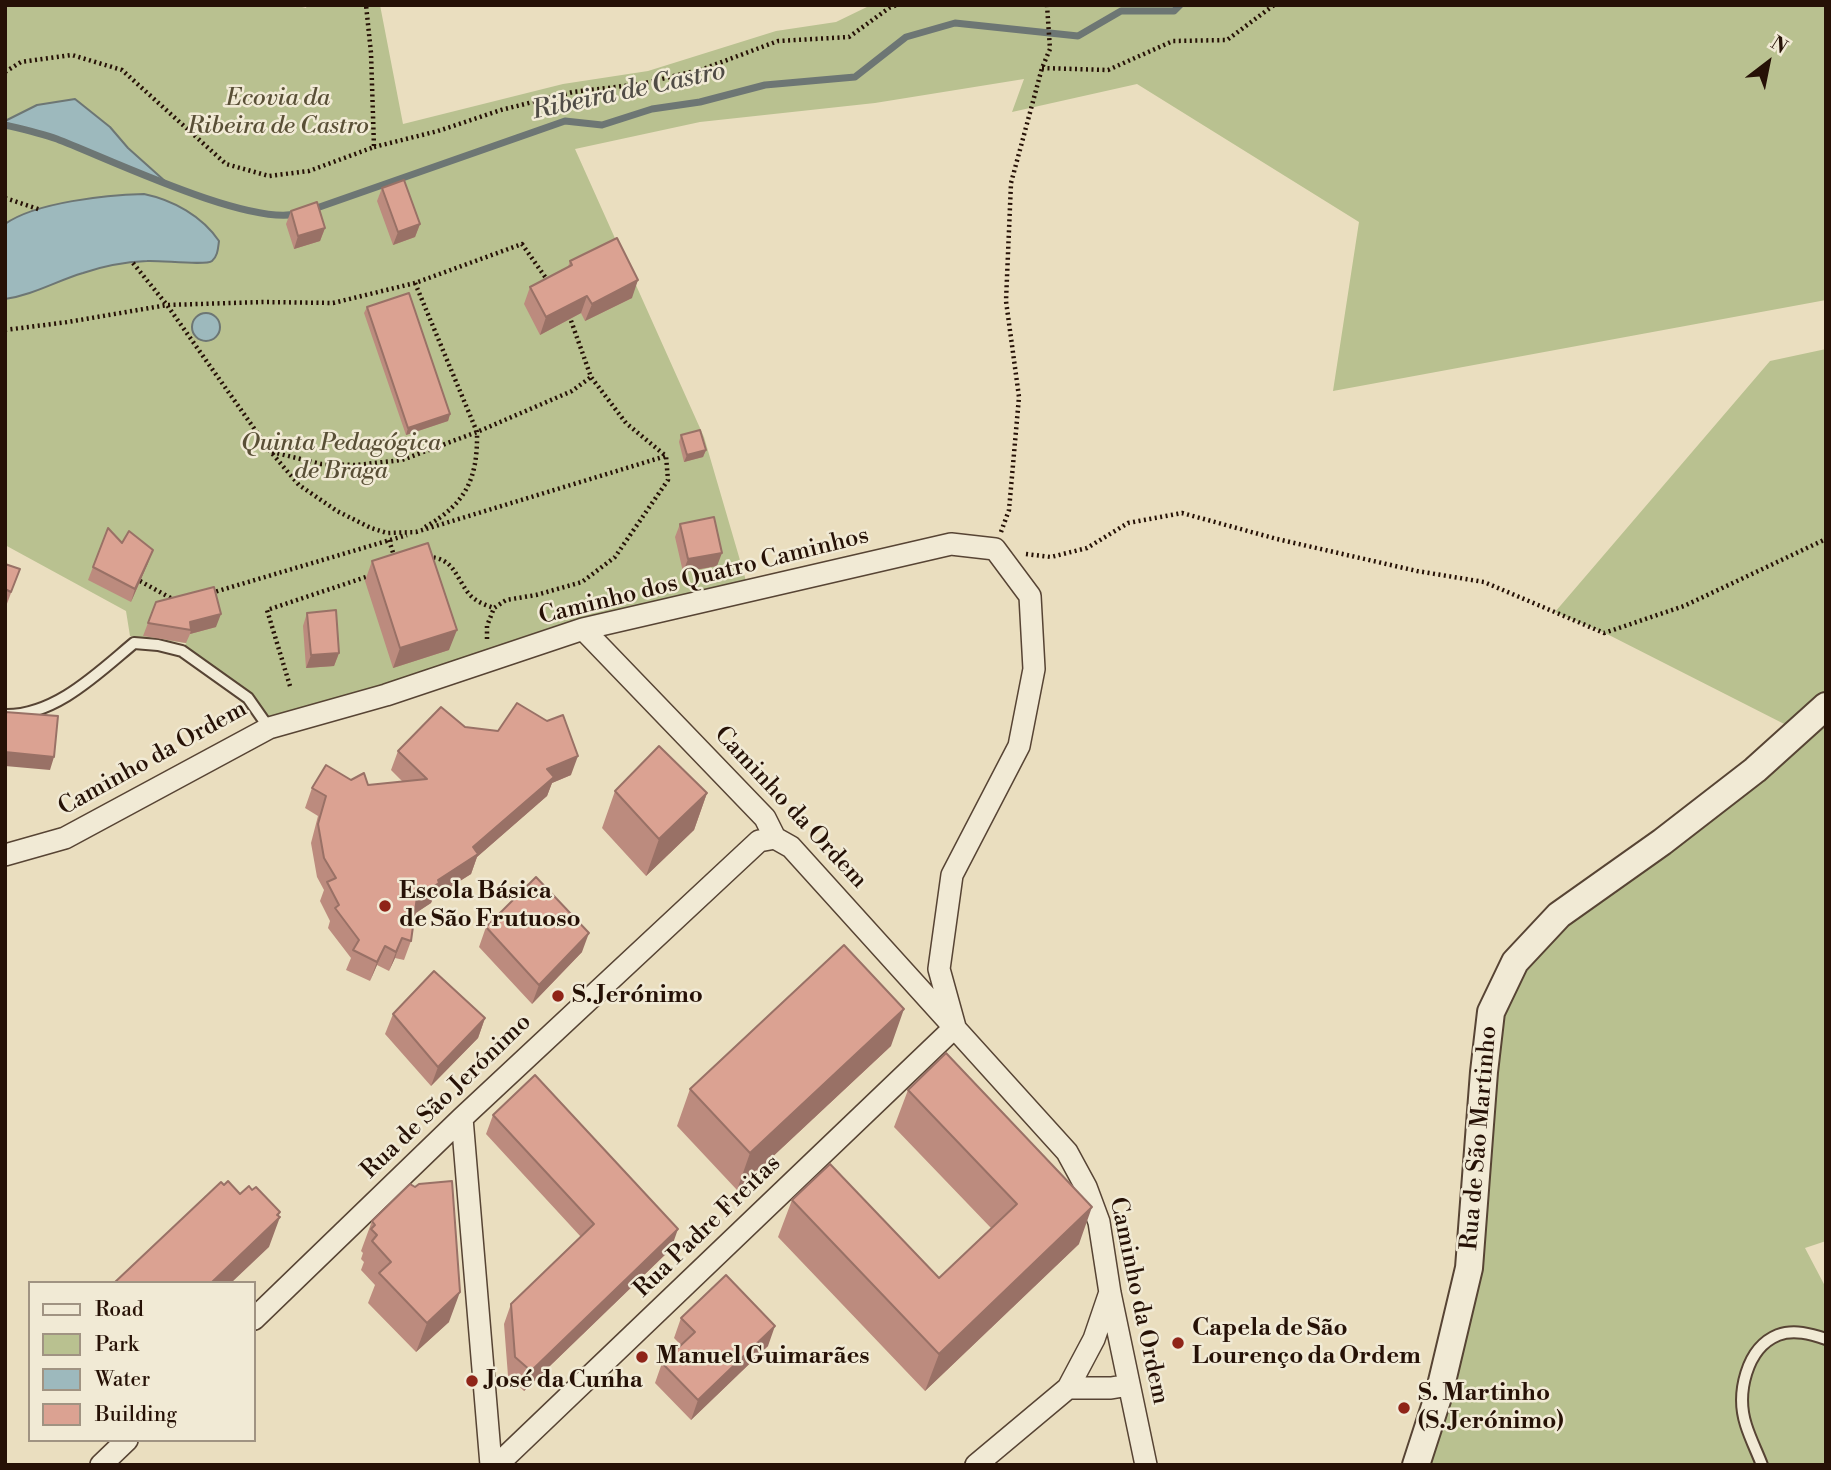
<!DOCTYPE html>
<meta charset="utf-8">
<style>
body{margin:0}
#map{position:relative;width:1831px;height:1470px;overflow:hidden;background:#eadebf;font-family:"Libre Bodoni",serif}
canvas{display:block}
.frame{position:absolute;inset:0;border:7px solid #261106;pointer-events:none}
.legend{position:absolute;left:28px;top:1281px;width:228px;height:161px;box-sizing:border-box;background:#f1ead5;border:2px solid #a09382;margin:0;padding:9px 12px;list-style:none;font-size:21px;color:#261106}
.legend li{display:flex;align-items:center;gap:14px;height:35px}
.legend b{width:35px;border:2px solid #a09382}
.north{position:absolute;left:1733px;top:28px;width:70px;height:70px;-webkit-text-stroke:5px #f1ead5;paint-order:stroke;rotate:32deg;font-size:19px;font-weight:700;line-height:28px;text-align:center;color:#261106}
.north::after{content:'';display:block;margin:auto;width:24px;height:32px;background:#261106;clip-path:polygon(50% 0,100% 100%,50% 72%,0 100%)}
</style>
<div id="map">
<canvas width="1831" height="1470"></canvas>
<div class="frame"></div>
<ul class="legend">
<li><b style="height:9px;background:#f1ead5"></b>Road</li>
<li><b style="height:19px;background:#b9c190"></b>Park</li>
<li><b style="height:19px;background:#9db9bd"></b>Water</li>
<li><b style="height:19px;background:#dba292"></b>Building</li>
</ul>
<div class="north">N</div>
</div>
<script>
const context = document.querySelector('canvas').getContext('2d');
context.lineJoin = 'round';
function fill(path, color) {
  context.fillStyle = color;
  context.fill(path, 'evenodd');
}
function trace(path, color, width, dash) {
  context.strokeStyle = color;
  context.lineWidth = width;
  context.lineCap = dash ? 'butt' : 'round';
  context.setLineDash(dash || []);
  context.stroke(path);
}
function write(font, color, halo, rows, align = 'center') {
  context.font = font + ' "Libre Bodoni",serif';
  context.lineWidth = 5;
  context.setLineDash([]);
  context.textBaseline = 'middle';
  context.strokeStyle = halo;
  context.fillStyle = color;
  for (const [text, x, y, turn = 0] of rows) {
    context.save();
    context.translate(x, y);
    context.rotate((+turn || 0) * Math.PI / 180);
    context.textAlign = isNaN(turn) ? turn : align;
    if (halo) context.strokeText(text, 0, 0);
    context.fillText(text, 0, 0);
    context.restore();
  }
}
fill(new Path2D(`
 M5,5H294L306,8L307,5H380L403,124L563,84L648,71L776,31L836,22L871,5H1826V300L1333,391L1359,222L1137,84L1012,112L1024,79L875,103L700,122L575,149L704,437L749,591L269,728L248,698L182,651L186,643L130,636L126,611L5,545Z
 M1826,349V1241L1805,1248L1826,1288V1465H1416L1439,1394L1484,1072L1515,962L1798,731L1605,633L1555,612L1770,361Z`), '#b9c190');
const water = new Path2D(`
 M75,99L110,127L128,148L166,182L53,137L5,125V121L37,105Z
 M144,194C173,200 202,216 219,241C218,248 218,256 212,261C206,266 160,260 147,261C126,262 103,266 83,273C56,281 33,295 5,299V224C36,202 107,195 144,194Z
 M192 327a14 14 0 1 1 28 0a14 14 0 1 1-28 0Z`);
fill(water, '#9db9bd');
trace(water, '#6d7674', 2);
trace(new Path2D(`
 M5,125C22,129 40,133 57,139C109,159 246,225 296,214
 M311,210L565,121L602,125L652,109L700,102L765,85L855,77L906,37L955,23L1078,36L1121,11H1174L1180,5`), '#6d7674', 7);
const service = new Path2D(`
 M5,715C55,716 98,673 134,643L158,645L182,651L248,698L269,728
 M1762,1465C1757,1452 1750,1438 1746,1425C1736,1394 1746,1348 1778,1335C1794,1329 1811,1334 1826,1339`);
const minor = new Path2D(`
 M583,629L765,818L775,838L791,847L1067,1152L1086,1187L1099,1222L1110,1293L1146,1465
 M5,855L65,838L269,728L386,695L583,629L951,544L995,549L1030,596L1034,669L1019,746L952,875L939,969L955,1027
 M462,1118L491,1465
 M254,1319L462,1118L730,868L759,841L775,838
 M1068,1388L1094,1339L1109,1295
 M101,1465L127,1440
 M497,1465L955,1027
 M976,1465L1068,1388H1111L1129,1385`);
const tertiary = new Path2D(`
 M1416,1465L1439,1394L1469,1268L1484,1072L1491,1012L1515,962L1559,915L1662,842L1755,770L1826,706`);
trace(service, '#574434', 14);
trace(minor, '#574434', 24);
trace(tertiary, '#574434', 30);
trace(new Path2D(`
 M1042,68L1108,70L1173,41L1227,40L1274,5
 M5,72L21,62L72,55L122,70L226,164L269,176L309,171L374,147L371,53L366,5
 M374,147L438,131L501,110L573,92L641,84L703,69L778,41L849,37L889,8L897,5
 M5,198L41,210
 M133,263L167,305L270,451L299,485L337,511L371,528L387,533L416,532L666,456L626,423L591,377L569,315
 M415,283L477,432C478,478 466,504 425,527
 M5,330L68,322L167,305L263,302L333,303L415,283L522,244L548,281
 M272,452L321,464L356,465L402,460L477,432L572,391L591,377
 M1001,532L1009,510L1019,397L1006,301L1011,183L1042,68L1050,49L1047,5
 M389,540L395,559
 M1026,554L1051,557L1087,548L1128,523L1182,513L1277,539L1417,571L1484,582L1604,633L1684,606L1826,539
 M428,557C454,558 455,576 469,594C475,601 485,605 494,608
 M140,581L176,601
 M211,593L407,535
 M487,639V626L494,608L506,600L536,595L582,582L615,557L668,480L666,456
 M290,686L267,610L369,576`), '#261106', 4.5, [2, 3.5]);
trace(service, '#f1ead5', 10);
trace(minor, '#f1ead5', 21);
trace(tertiary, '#f1ead5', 26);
fill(new Path2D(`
 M382,188L420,224L415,237L393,245L377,201Z
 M291,211L325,228L320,241L294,249L286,224Z
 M570,261L632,298L585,321L581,313L540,335L524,304L530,287L568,267Z
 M367,307L450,414L448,421L406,435L364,313Z
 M681,435L706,450L703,457L684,462L679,442Z
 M680,524L717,566L683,572L675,537Z
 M108,528L122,543L148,563L131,602L88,580Z
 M372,561L449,650L393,668L365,581Z
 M5,564L20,569L5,609Z
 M156,602L216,627L190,634L186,643L143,636Z
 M307,613L339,653L334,666L306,668L303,626Z
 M465,727L571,775L552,783L547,796L477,857L471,874L433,898L431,903L415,913L411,941L404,960L395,958L389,971L377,965L370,981L346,970L351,958L328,928L330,921L320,901L324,890L317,877L311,843L318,816L305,808L312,788L351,780L368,785L403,782L391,770L398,751Z
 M615,791L707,793L694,830L646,876L602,828Z
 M486,927L582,952L532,1004L479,947Z
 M393,1014L485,1018L478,1038L431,1086L385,1034Z
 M891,1046L737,1190L677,1126L690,1089Z
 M908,1090L1079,1244L925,1391L778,1237L792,1200L939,1278L991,1228L894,1127Z
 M493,1115L671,1249L524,1391L508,1376L504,1324L511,1304L581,1237L486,1134Z
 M372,1221L449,1322L416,1352L368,1303L375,1285L361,1270L364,1262L361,1259L363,1253L361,1251Z
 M681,1318L768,1346L691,1420L655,1383L662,1363L681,1345L674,1338Z`), '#bc8b7e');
fill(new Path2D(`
 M420,224L415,237L393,245L398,232Z
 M325,228L320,241L294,249L298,236Z
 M638,280L632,298L585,321L592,304Z
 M587,296L581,313L540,335L546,317Z
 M450,414L448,421L406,435L408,428Z
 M706,450L703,457L684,462L687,455Z
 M153,550L148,563L131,602L135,589Z
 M722,553L717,566L683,572L688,559Z
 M221,614L216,627L190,634L191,630L190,622Z
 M457,630L449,650L393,668L400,648Z
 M339,653L334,666L306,668L311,655Z
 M5,752L54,757L50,770L5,766Z
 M578,756L571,775L552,783L547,796L477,857L471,874L433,898L431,903L410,917L417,897L438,880L473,847L547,769Z
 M707,793L694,830L646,876L659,839Z
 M589,933L582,952L532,1004L539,985Z
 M402,938L395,958L389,971L396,952Z
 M385,946L377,965L370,981L377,962Z
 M904,1009L891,1046L737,1190L750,1153Z
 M485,1018L478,1038L431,1086L438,1067Z
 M1092,1207L1079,1244L925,1391L939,1354Z
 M280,1212L277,1220L280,1217L269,1247L231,1283H211Z
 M678,1229L671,1249L524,1391L531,1371Z
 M460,1292L449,1322L416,1352L427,1323Z
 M775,1326L768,1346L691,1420L698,1400Z`), '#997166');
const building = new Path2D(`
 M404,180L420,224L398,232L382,188Z
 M317,202L325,228L298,236L291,211Z
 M617,238L638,280L592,304L587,296L546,317L530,287L572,265L570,261Z
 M409,293L450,414L408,428L367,307Z
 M700,430L706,450L687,455L681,435Z
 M714,517L722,553L688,559L680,524Z
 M108,528L122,543L129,531L153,550L135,589L93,567Z
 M428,543L457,630L400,648L372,561Z
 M5,564L20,569L11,592L5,589Z
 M214,587L221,614L190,622L191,630L148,623L156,602Z
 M336,610L339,653L311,655L307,613Z
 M517,703L547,721L563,715L578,756L547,769L554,777L473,847L478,854L438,880L439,883L417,897L411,941L402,938L396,952L385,946L377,962L353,950L359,940L335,908L339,905L327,882L336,878L324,858L318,824L326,796L312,788L326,765L351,780L364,773L368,785L427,779L398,751L441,707L465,727L498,731Z
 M5,712L58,716L54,757L5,752Z
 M659,746L707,793L659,839L615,791Z
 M536,877L589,933L539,985L486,927Z
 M844,945L904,1009L750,1153L690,1089Z
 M434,971L485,1018L438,1067L393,1014Z
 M946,1053L1092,1207L939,1354L792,1200L830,1164L939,1278L1017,1204L908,1090Z
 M535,1075L678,1229L531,1371L515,1357L511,1304L594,1224L493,1115Z
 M228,1181L240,1194L249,1186L252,1190L256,1187L280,1212L277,1215L280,1217L211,1283H114L221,1182L224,1185Z
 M452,1181L460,1292L427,1323L379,1273L391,1262L372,1241L377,1235L371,1229L375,1225L372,1221L410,1184L415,1187L419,1184Z
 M726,1275L775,1326L698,1400L662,1363L695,1332L681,1318Z`);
fill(building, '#dba292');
trace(building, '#997166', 2);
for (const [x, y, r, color] of [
 [385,906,7,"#8f2418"],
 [558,996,7,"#8f2418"],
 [1178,1343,7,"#8f2418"],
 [642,1357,7,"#8f2418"],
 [472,1381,7,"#8f2418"],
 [1404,1408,7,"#8f2418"]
]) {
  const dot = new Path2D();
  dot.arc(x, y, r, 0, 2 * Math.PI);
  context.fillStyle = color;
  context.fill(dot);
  trace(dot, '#f1ead5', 2.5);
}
write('italic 24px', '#594f36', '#f1ead5', [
 ["Ecovia da",278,99],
 ["Ribeira de Castro",278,127],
 ["Quinta Pedagógica",341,444],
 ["de Braga",341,472]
]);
write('24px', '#261106', '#f1ead5', [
 ["Caminho dos Quatro Caminhos",704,577,-14],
 ["Caminho da Ordem",153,759,-29],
 ["Caminho da Ordem",790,808,47],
 ["Rua de São Jerónimo",447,1097,-44],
 ["Rua de São Martinho",1480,1138,-85],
 ["Rua Padre Freitas",708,1227,-44],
 ["Caminho da Ordem",1138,1301,78]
]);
write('bold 24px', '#261106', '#f1ead5', [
 ["Escola Básica",399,892],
 ["de São Frutuoso",399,920],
 ["S. Jerónimo",572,996],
 ["Capela de São",1192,1329],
 ["Lourenço da Ordem",1192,1357],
 ["Manuel Guimarães",656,1357],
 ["José da Cunha",486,1381],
 ["S. Martinho",1418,1394],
 ["(S. Jerónimo)",1418,1422]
], 'left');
write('italic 26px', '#504c46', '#f1ead5', [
 ["Ribeira de Castro",629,92,-12]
]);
</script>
